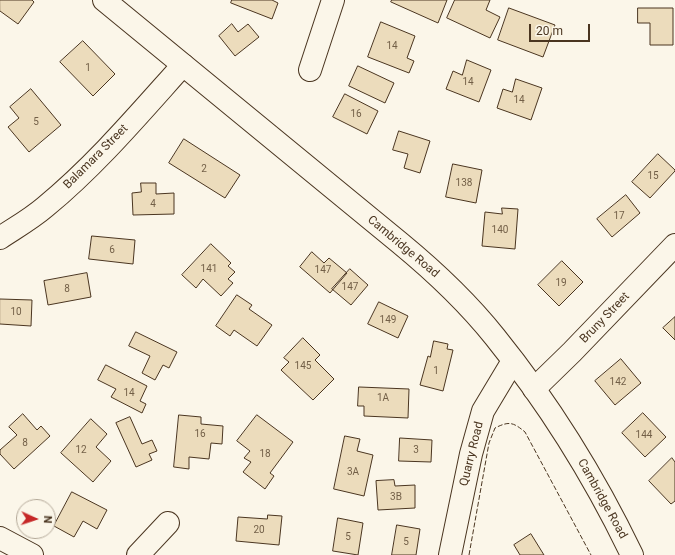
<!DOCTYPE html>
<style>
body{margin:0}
#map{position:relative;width:675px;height:555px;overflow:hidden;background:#fbf6e9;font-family:Roboto,sans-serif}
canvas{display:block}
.north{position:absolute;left:16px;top:499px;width:40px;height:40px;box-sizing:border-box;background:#fbf6e9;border:1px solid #b4a999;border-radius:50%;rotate:93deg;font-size:11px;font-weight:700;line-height:16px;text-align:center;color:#4a3520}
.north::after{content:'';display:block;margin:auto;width:14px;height:18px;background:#c62828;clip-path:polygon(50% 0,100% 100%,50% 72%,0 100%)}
.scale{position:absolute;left:529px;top:24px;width:61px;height:18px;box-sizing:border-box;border:2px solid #4a3520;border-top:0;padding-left:5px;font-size:12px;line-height:14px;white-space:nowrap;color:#4a3520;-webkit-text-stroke:3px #fbf6e9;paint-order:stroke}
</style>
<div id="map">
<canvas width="675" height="555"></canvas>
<div class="north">N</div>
<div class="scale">20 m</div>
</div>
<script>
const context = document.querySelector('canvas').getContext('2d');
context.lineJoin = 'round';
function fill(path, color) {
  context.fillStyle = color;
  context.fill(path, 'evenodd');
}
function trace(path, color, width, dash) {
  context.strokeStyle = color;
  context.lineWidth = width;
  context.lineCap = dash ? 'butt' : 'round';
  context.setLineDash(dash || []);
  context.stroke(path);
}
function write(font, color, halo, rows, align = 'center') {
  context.font = font + ' Roboto,sans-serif';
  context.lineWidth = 3;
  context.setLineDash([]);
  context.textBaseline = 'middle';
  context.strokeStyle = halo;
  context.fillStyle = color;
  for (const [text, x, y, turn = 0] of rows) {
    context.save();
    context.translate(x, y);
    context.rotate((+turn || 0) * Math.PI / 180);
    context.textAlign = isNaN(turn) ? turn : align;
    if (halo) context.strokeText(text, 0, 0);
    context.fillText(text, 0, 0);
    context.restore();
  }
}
const building = new Path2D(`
 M0,0H32L34,2L18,24L0,11Z
 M232,0H272L278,3L272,19L231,3Z
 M392,0H447L438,23L391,2Z
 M455,0H490L486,10L500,17L490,38L447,18Z
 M509,8L555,25L543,57L498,40Z
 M638,8H673V45H650V23H638Z
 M381,22L415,36L407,58L414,61L409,73L368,57Z
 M232,24L238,32L248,24L259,37L235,56L219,36Z
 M83,41L115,74L93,96L60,62Z
 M467,60L491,70L479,102L446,89L453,71L462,75Z
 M358,66L394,83L385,103L349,86Z
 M516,79L542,88L531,120L497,108L503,89L512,92Z
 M31,89L61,125L29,152L8,127L19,118L10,107Z
 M345,94L378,111L367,134L333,117Z
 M399,131L430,141L420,173L404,168L408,154L393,150Z
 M184,139L240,175L225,198L169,163Z
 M658,154L675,170V171L650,198L632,182Z
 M453,164L482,170L476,203L446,197Z
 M141,183H156V194L174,193V214L133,215L132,193L141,192Z
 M626,195L640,213L612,237L597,219Z
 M502,208L518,209L515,249L482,246L485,212L502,214Z
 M92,236L135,240L133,264L89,259Z
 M211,244L231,263L228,266L235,272L228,279L233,283L221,296L203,279L196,288L182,275Z
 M312,252L324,263L329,258L347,273L330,293L300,267Z
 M562,261L583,282L559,306L538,285Z
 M350,269L368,285L351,305L332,289Z
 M87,273L91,297L48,305L44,281Z
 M237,295L252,305L249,309L272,325L257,346L234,330L230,336L216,326Z
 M0,299L32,300L31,326L0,324Z
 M379,302L408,316L398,338L368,324Z
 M675,317V340L663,328Z
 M136,332L177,352L169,368L163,365L155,380L142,373L150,356L129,346Z
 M303,338L320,355L315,360L334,379L313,400L281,370L289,362L284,358Z
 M434,341L448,344L447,349L453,350L443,391L420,385L428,356L430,357Z
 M621,359L641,383L615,405L595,381Z
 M106,365L147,386L140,401L146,404L142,413L111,397L116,389L98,380Z
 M359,387L409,389L408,418L364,416V406H358Z
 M643,413L666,437L645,457L622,433Z
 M23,414L37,430L41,426L50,436L14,469L0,454V450L17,435L9,427Z
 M179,415L201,417V424L223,426L222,444L211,443L209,459L189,457V469L174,467Z
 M257,415L293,442L270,473L274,476L265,489L243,472L251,462L244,458L250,451L237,441Z
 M130,417L142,444L152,440L157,451L149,454L152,460L136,467L116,423Z
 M91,419L107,434L96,447L111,461L93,482L61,453Z
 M345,436L360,439L357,451L373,455L364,496L334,489Z
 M400,438L432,440L431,462L399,461Z
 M672,458L675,462V501L671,504L649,481Z
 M394,480L395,486L415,485V508L378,510L376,481Z
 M72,492L107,510L97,529L83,521L74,537L54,526Z
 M268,515L282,516L279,545L236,541L238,517L267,519Z
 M338,518L363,523L358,555L333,551Z
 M397,525L420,529L416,555H392Z
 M531,534L544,555H520L514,545Z`);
fill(building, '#ecdcbc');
trace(building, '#4a3520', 1);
const minor = new Path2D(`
 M310,70L333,0
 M0,238C15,228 31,219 45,207C96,165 139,114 183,65
 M534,389L572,352L675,245
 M0,538L32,555
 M138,555L168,523
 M450,555L471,454L483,411L513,361`);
const major = new Path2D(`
 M104,0L400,243C434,271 467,302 495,337C549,404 595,478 632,555`);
trace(minor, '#4a3520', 24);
trace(major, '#4a3520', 24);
trace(minor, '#fbf6e9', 22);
trace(major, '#fbf6e9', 22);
trace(new Path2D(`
 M469,555L489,443L495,428C509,421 513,422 525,432L591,555`), '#4a3520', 1, [5, 2]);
write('10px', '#725f47', null, [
 ["14",392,46],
 ["1",88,68],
 ["14",468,82],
 ["14",519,100],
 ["16",356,114],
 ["5",36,122],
 ["2",204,169],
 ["15",653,176],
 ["138",464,183],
 ["4",153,204],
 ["17",619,216],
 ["140",500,230],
 ["6",112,250],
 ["141",209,269],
 ["147",323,270],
 ["19",561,283],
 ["147",350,287],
 ["8",67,289],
 ["10",16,312],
 ["149",388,320],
 ["145",303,366],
 ["1",436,371],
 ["142",618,382],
 ["14",129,393],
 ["1A",383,398],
 ["16",200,434],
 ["144",644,435],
 ["8",25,443],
 ["12",81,450],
 ["3",416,450],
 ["18",265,454],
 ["3A",353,472],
 ["3B",396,497],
 ["20",259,530],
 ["5",348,537],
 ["5",406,542]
]);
write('12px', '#4a3520', '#fbf6e9', [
 ["Balamara Street",96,157,-45],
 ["Cambridge Road",403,247,40],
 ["Bruny Street",605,318,-46],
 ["Quarry Road",472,454,-76],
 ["Cambridge Road",602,499,61]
]);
</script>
